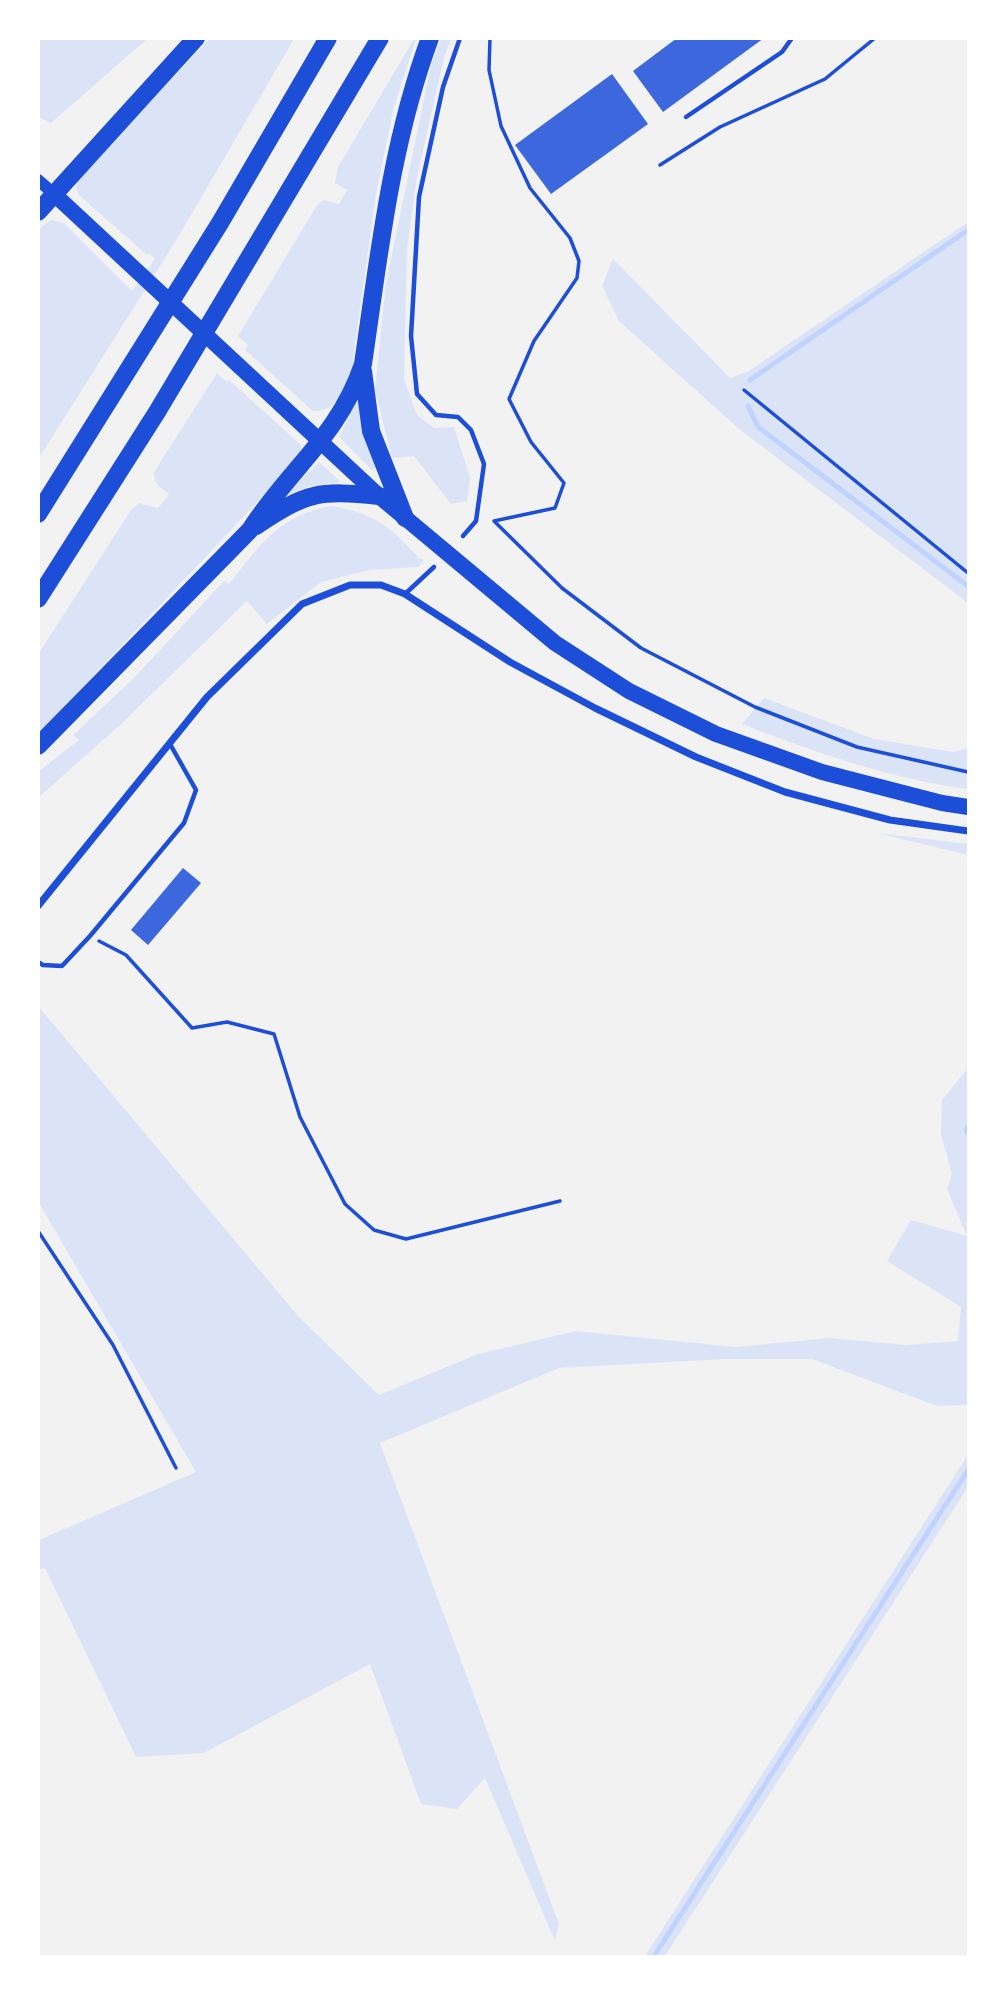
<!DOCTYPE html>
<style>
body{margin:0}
#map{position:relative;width:1007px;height:1995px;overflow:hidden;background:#f2f2f2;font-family:"DM Sans",sans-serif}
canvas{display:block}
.frame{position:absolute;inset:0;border:40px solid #fff;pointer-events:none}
</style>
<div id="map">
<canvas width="1007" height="1995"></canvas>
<div class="frame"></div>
</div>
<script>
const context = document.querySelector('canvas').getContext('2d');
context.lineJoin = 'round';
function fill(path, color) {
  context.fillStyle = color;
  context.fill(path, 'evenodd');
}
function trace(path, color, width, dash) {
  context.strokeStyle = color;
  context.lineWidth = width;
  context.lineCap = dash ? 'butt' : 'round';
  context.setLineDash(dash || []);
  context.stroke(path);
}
fill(new Path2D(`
 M39,38H147V39L51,123L39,117Z
 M209,39H294L177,239L39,458V229L51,220L64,223L132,291L155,259L149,253L147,255L79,195L76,187L78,179Z
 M414,39H416L394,107L376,193L352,367C345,388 339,412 313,411L245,350L248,345L238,336L317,205L324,200L339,204L347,190L335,183L338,167Z
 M441,39H451L444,58L417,177L407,248L404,379L417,415L434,428L454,427L470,478L467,501L451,504L414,456L392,458L375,390L386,283L431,65Z
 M968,222V603L739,429L619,321L602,286L613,259L730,378L747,372Z
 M217,373L227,382L229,380L301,445L300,457L39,733V653L131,510L139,503L158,508L169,494C160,487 154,485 154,472Z
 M360,395L366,440L376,467L372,470L339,437Z
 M319,462L341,482L311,486L284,496Z
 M333,506C376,515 389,525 419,558L424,560L418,567L370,570L321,582L267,624L247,601L120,725L39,797V771L79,740L73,735L133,679L224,581L229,584C259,546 281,513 333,506Z
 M764,698L874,739L953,752L968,748V789C890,779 815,752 742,724Z
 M877,833L968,844V855Z
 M39,1007L299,1317L379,1395L478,1354L576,1331L735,1347L830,1338L906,1345L958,1341L961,1307L887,1261L911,1220L967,1236L947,1189L952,1173L941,1135L942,1100L968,1068V1405L937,1406L812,1359H726L559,1368L380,1443L559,1924L555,1941L485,1778L457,1809L421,1804L370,1664L204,1753L136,1757L45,1568L39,1569V1540L196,1472L39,1203Z
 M968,1455V1487L665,1956H645Z`), '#dbe4f7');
trace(new Path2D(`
 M750,380L968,230
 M748,406L758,427L968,586
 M968,1126L966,1130L968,1134
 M654,1956L968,1470`), '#bfd3fe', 5);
fill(new Path2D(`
 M677,38H764L663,112L633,71Z
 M612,74L648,124L551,194L515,145Z
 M183,868L201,883L148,945L131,930Z`), '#3d67dc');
trace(new Path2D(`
 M490,38L489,70L501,126L530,188L570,238L579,261L577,278L534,341L509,399L531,442L564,483L555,508L494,521
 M660,165L720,127L825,79L875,38
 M744,390L968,573
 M494,521L562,588L641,648L755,707L857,747L968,772
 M99,941L126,955L192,1028L227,1022L274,1034L300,1117L345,1204L374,1230L406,1239L560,1201
 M38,1231L113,1345L176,1468`), '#1d4ed8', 3.5);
trace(new Path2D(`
 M460,38L443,87L419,197L411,336L417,394L436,415L458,417L471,430L484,464L476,521L463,536
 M686,117L782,52L792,38
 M405,594L434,567
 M38,962L43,965L62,966L90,936L184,823L196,790L170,744`), '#1d4ed8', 4.5);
trace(new Path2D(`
 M38,906L207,697L302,604L350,585H381L405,594L510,662L595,708L696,757L785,792L890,820L968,831`), '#1d4ed8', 7);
trace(new Path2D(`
 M38,180L54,194`), '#1d4ed8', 12);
trace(new Path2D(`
 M54,194L379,496L555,643L629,691L716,734L822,772L942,803L968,807`), '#1d4ed8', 16);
trace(new Path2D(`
 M38,212L196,38
 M363,371L371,431L405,518
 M38,514L220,223L328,38
 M256,526C307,492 318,490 379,496
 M38,599L157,412L380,38
 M38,746L250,530C289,469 339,436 363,364C379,255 391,143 430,38`), '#1d4ed8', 18);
</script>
